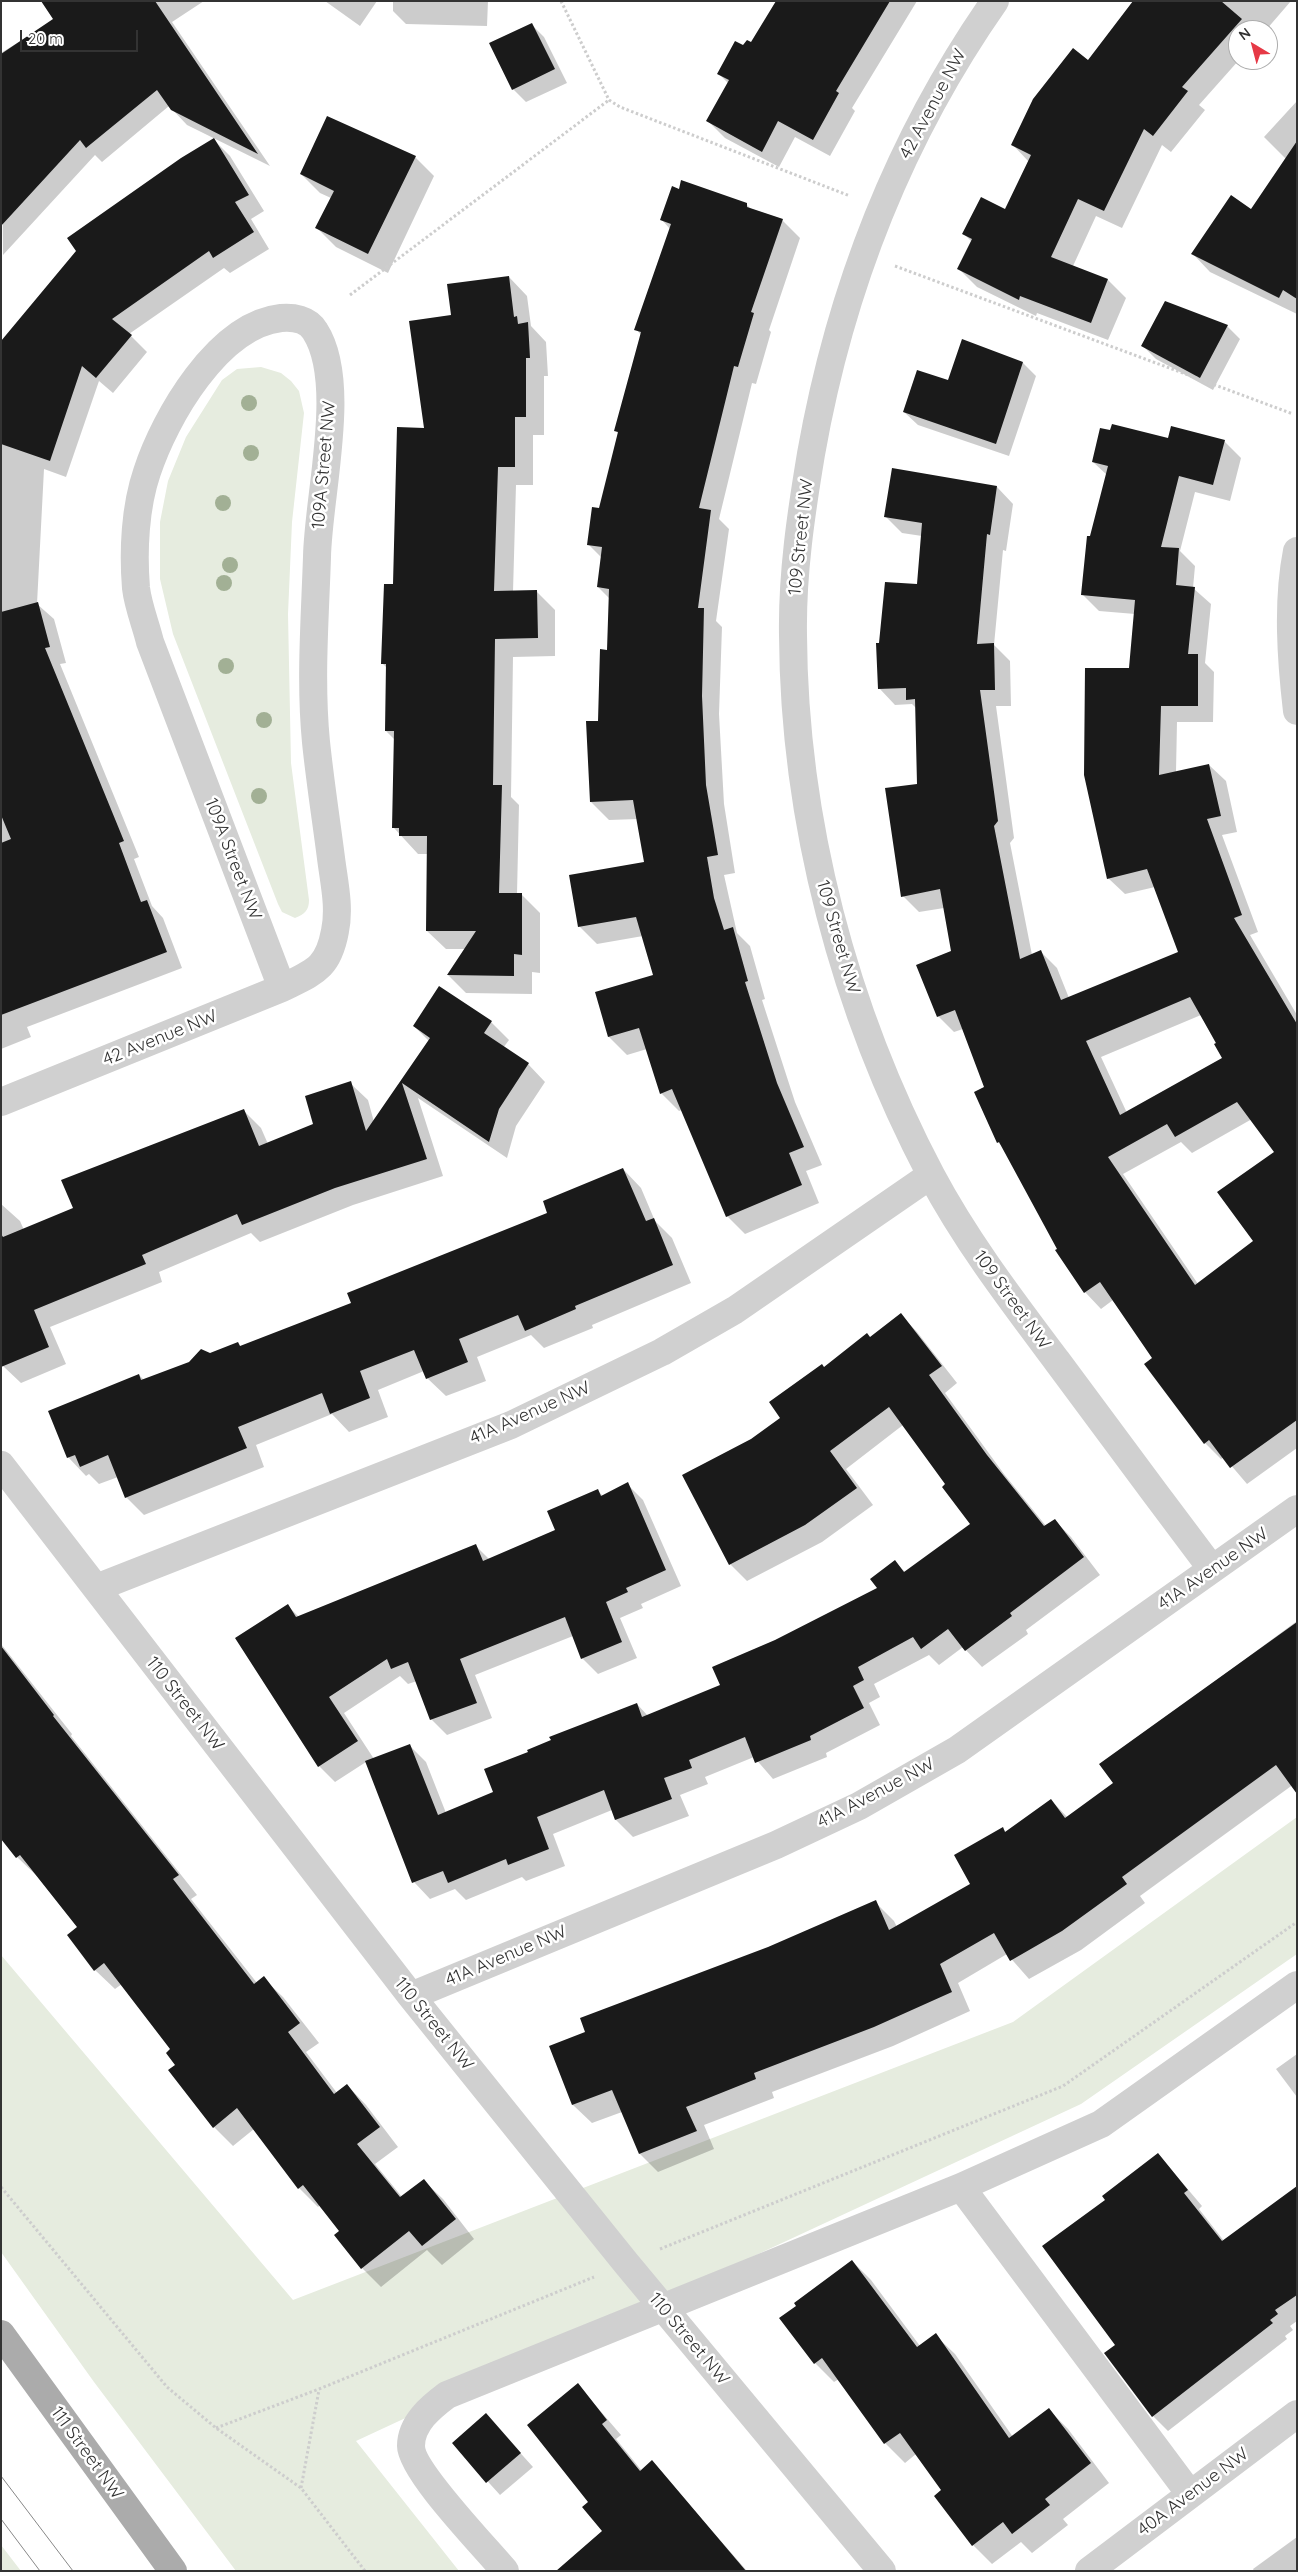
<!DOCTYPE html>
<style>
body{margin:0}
#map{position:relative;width:1298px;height:2572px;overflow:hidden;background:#fff;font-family:Quicksand,sans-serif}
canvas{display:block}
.frame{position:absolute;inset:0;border:2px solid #333;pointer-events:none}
.north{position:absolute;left:1228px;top:20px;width:50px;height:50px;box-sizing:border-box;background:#fff;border:1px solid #adadad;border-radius:50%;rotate:323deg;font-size:14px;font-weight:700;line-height:20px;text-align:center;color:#333}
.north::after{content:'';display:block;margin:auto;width:18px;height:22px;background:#e63946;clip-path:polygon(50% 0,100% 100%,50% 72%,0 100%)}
.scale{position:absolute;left:20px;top:30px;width:118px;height:22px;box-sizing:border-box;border:2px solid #333;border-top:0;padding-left:6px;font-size:15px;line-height:18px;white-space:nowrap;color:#333;-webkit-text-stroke:4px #fff;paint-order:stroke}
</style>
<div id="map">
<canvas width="1298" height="2572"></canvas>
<div class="frame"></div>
<div class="north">N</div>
<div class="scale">20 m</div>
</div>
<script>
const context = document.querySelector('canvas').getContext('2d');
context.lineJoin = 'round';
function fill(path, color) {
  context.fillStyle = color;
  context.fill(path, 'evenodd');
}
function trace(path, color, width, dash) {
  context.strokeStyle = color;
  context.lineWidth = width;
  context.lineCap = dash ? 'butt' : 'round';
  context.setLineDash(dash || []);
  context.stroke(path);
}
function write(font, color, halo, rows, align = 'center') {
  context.font = font + ' Quicksand,sans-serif';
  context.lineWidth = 5;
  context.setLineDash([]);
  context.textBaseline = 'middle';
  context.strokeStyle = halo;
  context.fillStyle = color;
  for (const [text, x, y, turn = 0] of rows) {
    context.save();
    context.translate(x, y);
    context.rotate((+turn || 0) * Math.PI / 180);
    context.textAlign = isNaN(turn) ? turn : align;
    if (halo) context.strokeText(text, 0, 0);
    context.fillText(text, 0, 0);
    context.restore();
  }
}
fill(new Path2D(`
 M261,367L281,373L291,381L299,391L304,413L292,522L288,614L291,763L309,900C309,910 305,914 295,918L282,912L278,904L173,634L160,579V522L168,481L186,437L222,380L237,369Z
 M1297,1817V1954L1081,2104L356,2441L459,2571H236L94,2382L1,2252V1955L293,2300L1013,2022Z
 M1,2545L21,2571H1Z`), '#e6ecdf');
fill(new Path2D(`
 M42,1H204L172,22L270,166L187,125L169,106L102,162L95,155L3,255L1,53L54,20Z
 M325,1H377L360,26Z
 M393,1H488L487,26L406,24L393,11Z
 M777,1H917L852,108L855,111L830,156L795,137L779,167L725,138L708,121L728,83L719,74L744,47L751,44Z
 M1135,1H1291L1266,30H1238L1239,60L1199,105L1205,110L1171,152L1162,145L1122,228L1096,216L1073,266L1108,280L1126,298L1108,340L1037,313L1036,316L977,287L959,269L972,242L964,234L1006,211L1029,162L1013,145L1088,62Z
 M531,24L544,37L567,83L526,102L513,89Z
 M1297,101V314L1210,272L1193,254L1251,211L1286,159L1264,137Z
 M213,139L230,156L264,211L251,219L269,249L230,273L224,268L129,334L147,352L113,393L99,381L66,477L44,469L37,604L54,619L66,663L60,664L139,857L134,859L152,906L163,918L182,968L27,1027L31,1037L1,1049V363Z
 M415,157L434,176L388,273L336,247L317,228L331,198L320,193L301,174Z
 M746,204L752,210L782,220L800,238L769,330L771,332L756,384L752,383L719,519L729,529L716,621L722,627L719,714L724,804L735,873L724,875L737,933L750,946L765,999L762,1000L795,1102L822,1165L806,1171L819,1203L745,1234L727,1216L682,1110L679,1111L661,1093L647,1049L627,1055L609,1037L596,993L655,976L643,936L597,944L579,926L646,863L638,819L609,820L591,802L609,651L610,599L598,587L602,558L589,545L600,509L618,433L616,431L641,335L636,329L670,229L662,220Z
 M509,277L527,296L531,326L546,342L548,376H544V435H533V485H516L513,592L536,591L555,610V656L513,657L511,797L519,805L517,894H521L540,913V973L532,972V994L466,993L448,975L465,949H446L427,931L428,854H418L394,828L395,740L386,731L387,668L383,664L395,585L425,429L452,316Z
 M1227,326L1240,339L1213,390L1156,359L1143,346Z
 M962,341L1023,363L1036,376L1009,456L918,425L904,412L948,382Z
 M1169,440L1224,441L1241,458L1230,501L1195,492L1180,551L1195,566L1193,588L1211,604L1205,663L1214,672L1213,722H1177L1176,772L1209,765L1226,781L1237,832L1222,835L1258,932L1250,935L1297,1015V1448L1247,1484L1224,1457L1221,1459L1205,1443L1154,1359L1113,1300L1101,1309L1085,1292L1005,1150L998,1142L986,1088L963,1029L954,1032L938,1016L953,952L944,908L919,912L903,896L918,785L916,708L912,704L895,705L879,688L880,644L918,585L922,536L902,533L885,516L893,470L997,487L1013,504L1006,551L1003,550L994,645L1010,661L1011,706H996L1014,838L1010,843L1032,955L1041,952L1057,968L1069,998L1179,953L1155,887L1125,894L1108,878L1135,614L1099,611L1082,594L1091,537L1107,475L1093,462ZM1201,1015L1224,1059L1127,1113L1101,1057ZM1252,1119L1276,1152L1254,1242L1198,1284L1123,1174L1181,1142L1192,1153Z
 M440,988L491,1022L509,1040L503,1048L528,1064L545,1082L516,1126L507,1158L418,1098L443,1176L353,1205L260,1242L251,1233L159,1272L162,1282L50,1327L66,1364L21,1383L3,1366L1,1360V1204L20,1221L24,1230L75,1209L244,1111L261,1128L268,1144L315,1125L350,1083L368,1100L374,1122L429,1041L414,1026Z
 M623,1169L641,1188L655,1221L672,1238L691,1283L592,1325L593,1328L544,1348L531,1335L477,1357L486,1381L446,1396L427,1378L424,1371L378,1390L388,1417L349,1432L332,1414L256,1445L264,1467L144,1515L126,1497L118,1477L99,1484L89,1474L86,1476L68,1457L139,1375L144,1380L238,1344L241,1347L353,1304L549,1214Z
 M901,1315L917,1332L957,1383L945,1393L1004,1474L1046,1526L1054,1520L1071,1537L1100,1575L1026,1630L1028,1634L982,1667L963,1647L939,1665L929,1655L874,1684L880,1697L869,1703L880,1725L826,1753L827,1757L773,1779L754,1757L705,1777L708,1784L680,1795L689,1816L633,1837L616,1820L612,1810L553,1834L565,1866L526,1881L522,1877L466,1900L455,1889L430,1899L414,1882L366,1762L335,1782L319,1766L288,1606L299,1617L476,1546L489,1559L557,1531L597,1490L603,1496L627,1484L643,1500L681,1586L641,1604L643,1608L620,1618L637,1658L598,1674L582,1658L573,1636L475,1675L492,1718L447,1735L431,1719L417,1681L408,1684L400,1676L344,1713L374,1759L409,1745L426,1762L446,1813L495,1793L530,1753L637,1704L648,1716L721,1686L776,1641L878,1588L895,1562L906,1573L971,1524L947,1485L903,1425L846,1469L873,1505L822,1542L747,1581L730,1564L684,1476L752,1440L782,1418L825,1368L871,1338Z
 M1297,1621V1787L1294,1784L1140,1896L1145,1903L1081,1950L1029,1979L1007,1954L958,1983L970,2011L893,2046L772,2092L774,2098L704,2125L714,2149L658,2172L640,2154L622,2112L592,2123L573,2105L551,2047L587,2033L769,1948L875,1902L894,1921L897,1927L972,1885L1003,1829L1007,1833L1051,1800L1068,1818L1115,1784L1101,1765Z
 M1,1644L72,1734L71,1736L197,1895L191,1899L257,1983L263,1978L283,1997L319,2043L306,2052L337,2093L347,2085L366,2105L398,2147L375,2164L402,2197L423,2180L443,2199L474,2239L442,2265L427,2250L381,2287L362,2268L336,2235L341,2232L320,2205L318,2207L299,2188L254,2129L233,2146L214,2127L177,2065L172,2050L122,1984L115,1989L95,1970L78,1928L37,1876L17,1857L1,1837Z
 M1297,2054V2097L1276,2069Z
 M1158,2154L1202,2206L1199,2209L1224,2241L1297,2188V2321L1290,2326L1293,2330L1285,2336L1287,2339L1168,2431L1153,2416L1116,2345L1107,2200Z
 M852,2261L871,2280L920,2346L935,2335L955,2354L1013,2437L1049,2410L1068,2429L1109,2483L1063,2519L1068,2525L1032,2553L1021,2542L992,2564L973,2545L943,2490L916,2454L905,2463L885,2443L839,2379L834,2382L815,2363L797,2306Z
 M578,2385L621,2435L616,2439L642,2471L652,2462L747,2571H558L604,2531L590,2502Z
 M486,2415L533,2467L500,2495L453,2443Z
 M1297,2537V2571H1254L1253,2569Z`), '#0003');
fill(new Path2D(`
 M41,1H155L258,154L171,110L157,90L86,148L80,140L1,226V54L53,19Z
 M776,1H890L836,91L839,93L813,140L778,121L762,152L706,121L729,80L717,74L735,41L743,45L747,40L751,42Z
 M1133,1H1221L1242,19L1182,87L1188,91L1153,136L1144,129L1104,211L1078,199L1051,257L1108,279L1091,323L1020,296L1019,300L957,269L972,239L962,234L981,197L1005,209L1031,155L1011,145L1033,99L1073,48L1088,60Z
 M532,23L555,69L512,90L489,43Z
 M327,116L416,156L368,254L315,228L334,191L300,174Z
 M214,138L249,195L235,202L254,232L213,258L209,251L112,319L132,335L96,378L82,366L50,461L1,444V341L76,251L67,238L181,158Z
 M1297,141V299L1283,290L1279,298L1191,254L1231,195L1251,209Z
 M681,180L747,203V207L783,219L751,312L754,313L738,367L734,366L699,508L711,510L698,608H704L702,696L706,785L718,855L707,857L714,898L724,930L733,927L748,981L745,982L777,1083L804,1147L789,1153L802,1185L726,1217L672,1089L660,1094L639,1028L608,1037L595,992L653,975L636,917L578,927L569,875L644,862L633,800L590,802L586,721H598L600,649L607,650L609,589L597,587L602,547L587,545L592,507L599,508L618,432L614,431L641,332L634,330L671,224L660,220L672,186L679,189Z
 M509,276L514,317L517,316L518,324L528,322L530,358H526V417H515V467H498L494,591L537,590L538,638L495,639L493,785H502L499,893H522V955L514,954V976L447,975L476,931H426L427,836H399V828H392L394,731H385L386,664H381L384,584H393L397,427L424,428L409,321L451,315L447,284Z
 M1165,301L1228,325L1200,378L1141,346Z
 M962,339L1023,362L996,444L903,412L917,370L948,380Z
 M1112,424L1168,438L1171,426L1225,440L1213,485L1179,476L1161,547L1179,548L1176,585L1195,587L1188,654H1198V706H1161L1159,775L1209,764L1221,816L1207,819L1242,915L1234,918L1297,1024V1420L1230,1468L1209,1440L1204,1444L1144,1364L1152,1358L1100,1282L1084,1293L1055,1250L1057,1249L999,1142L997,1143L974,1092L984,1087L955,1010L937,1017L916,965L951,951L940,889L901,897L885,788L917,784L915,699L906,700V688L878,689L876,643H879L885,582L917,584L922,523L884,517L892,468L997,486L990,535L987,534L977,644L994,643L995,690H980L998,821L994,826L1020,959L1041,950L1061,1000L1178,952L1147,869L1107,879L1084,775L1085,668H1129L1135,600L1081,595L1087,536H1090L1108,466L1092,462L1100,428L1110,430ZM1190,997L1216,1043L1214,1044L1222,1058L1120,1115L1086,1041ZM1237,1102L1274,1152L1217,1192L1253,1241L1195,1285L1108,1157L1167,1124L1175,1137Z
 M38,602L50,647L45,648L124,841L119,843L141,902L147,900L167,952L1,1015V843L11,839L1,815V612Z
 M439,986L492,1021L484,1033L529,1063L499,1109L489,1142L402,1083L427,1159L335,1188L242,1225L237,1214L142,1255L146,1264L34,1310L49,1347L1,1367V1234L3,1237L73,1208L61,1180L244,1109L259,1146L313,1124L305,1096L351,1081L366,1131L430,1038L413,1026Z
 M623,1168L646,1221L654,1218L673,1265L575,1306L576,1309L525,1331L518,1315L459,1339L468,1362L426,1379L414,1350L360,1371L370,1398L330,1414L322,1393L238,1427L247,1448L125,1498L108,1455L80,1467L75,1455L67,1458L48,1411L139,1374L141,1380L189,1362L201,1349L210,1353L238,1342L240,1346L351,1303L347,1293L547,1213L543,1201Z
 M901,1313L942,1366L929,1375L987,1455L1044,1526L1055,1519L1084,1557L1010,1613L1012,1616L965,1651L948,1629L921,1649L913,1637L858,1667L864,1680L853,1686L864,1708L810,1736L811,1740L755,1763L745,1737L689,1760L692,1768L664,1778L672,1799L615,1820L604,1790L537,1817L549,1849L508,1865L506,1859L448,1883L443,1871L412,1883L365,1761L410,1744L438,1815L493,1792L484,1769L528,1752L527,1750L551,1740L549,1737L637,1703L642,1717L720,1685L712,1667L775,1640L877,1588L870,1579L895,1560L904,1572L970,1524L942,1487L945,1484L889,1407L830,1451L857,1488L805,1525L729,1565L682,1475L751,1439L780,1418L769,1402L822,1364L824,1367L867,1333L870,1337Z
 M628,1482L666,1570L626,1588L628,1592L606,1602L622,1642L581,1659L565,1617L460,1659L477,1703L430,1720L408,1662L391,1669L387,1659L329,1697L358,1741L318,1767L235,1638L288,1604L296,1617L476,1544L483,1561L555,1530L547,1511L598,1489L601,1496Z
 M1297,1622V1794L1276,1765L1122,1877L1127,1884L1062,1931L1010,1961L994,1933L940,1964L952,1992L874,2027L754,2073L756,2079L686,2107L697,2131L639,2154L612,2090L572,2105L549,2046L585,2032L580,2018L768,1947L876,1900L889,1930L970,1884L954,1855L1003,1827L1005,1832L1051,1799L1065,1818L1113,1783L1099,1764Z
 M1,1646L54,1715L53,1716L179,1875L173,1879L254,1984L264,1976L300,2023L288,2032L334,2094L347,2084L380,2127L357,2144L400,2197L424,2179L456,2219L422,2246L409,2231L361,2269L334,2235L339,2231L303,2185L298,2189L237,2108L213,2128L168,2070L175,2065L166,2053L170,2049L104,1963L94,1971L67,1935L77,1927L20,1855L16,1858L1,1839Z
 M1158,2153L1188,2190L1184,2193L1222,2241L1297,2186V2295L1275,2310L1278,2314L1270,2320L1273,2323L1152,2417L1104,2353L1115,2345L1042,2246L1105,2200L1102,2196Z
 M852,2260L917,2347L936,2333L1009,2438L1049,2408L1091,2463L1045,2499L1050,2505L1012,2534L1003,2522L972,2546L934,2496L941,2490L900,2433L884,2444L822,2358L814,2364L779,2318L796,2306L794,2303Z
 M578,2383L607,2420L602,2424L640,2471L652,2460L746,2571H556L602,2531L582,2507L588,2502L527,2425Z
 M486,2413L521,2453L486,2483L452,2443Z`), '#1a1a1a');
trace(new Path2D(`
 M561,1L609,100L620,107L850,196
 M895,266L1293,414
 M350,295L609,100
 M1,2187L167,2387L216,2428L301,2488L365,2571
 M660,2249L1063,2086L1297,1922
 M216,2428L319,2389L594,2277
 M301,2488L319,2390`), '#cdcdcd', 3, [2.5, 2.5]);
trace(new Path2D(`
 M995,1C899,138 840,290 811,454C801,514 792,574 793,635C794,821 844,1010 931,1175C966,1241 1012,1301 1057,1361C1108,1430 1160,1500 1212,1569
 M1297,551C1287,602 1291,659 1297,711
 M1,1102L282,988C314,972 328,969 335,931C340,907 334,882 331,858C326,819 320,781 316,742C310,681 315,618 317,557C318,496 348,382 315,331C308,319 293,317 281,318C218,325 165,417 147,472C135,507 133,551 136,588C138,606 146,625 150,642L282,988
 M1,1465L411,1996L626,2263L882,2571
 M96,1588L511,1425L662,1352L735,1310L931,1175
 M411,1996L776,1845L859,1806L957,1750L1297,1509
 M961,2187L1101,2124L1297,1985
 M505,2571C486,2548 411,2471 411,2446C411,2423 431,2407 447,2395L961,2187L1190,2494
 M1089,2571L1297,2414`), '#d0d0d0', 28);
trace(new Path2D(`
 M1,2334L173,2571`), '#ababab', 28);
trace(new Path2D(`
 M1,2476L73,2571
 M1,2519L40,2571`), '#888', 1);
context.fillStyle = '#a2b095';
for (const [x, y] of [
 [249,403],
 [251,453],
 [223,503],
 [230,565],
 [224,583],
 [226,666],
 [264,720],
 [259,796]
]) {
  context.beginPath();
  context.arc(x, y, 8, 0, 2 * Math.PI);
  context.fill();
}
write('18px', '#333', '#fff', [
 ["42 Avenue NW",933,104,-62],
 ["109A Street NW",324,465,-85],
 ["109 Street NW",801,537,-84],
 ["109A Street NW",233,859,69],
 ["109 Street NW",838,937,74],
 ["42 Avenue NW",160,1038,-22],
 ["109 Street NW",1012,1300,54],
 ["41A Avenue NW",530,1413,-24],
 ["41A Avenue NW",1213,1569,-35],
 ["110 Street NW",185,1704,52],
 ["41A Avenue NW",876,1793,-28],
 ["41A Avenue NW",506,1956,-23],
 ["110 Street NW",434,2024,51],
 ["110 Street NW",689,2339,50],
 ["111 Street NW",87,2453,54],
 ["40A Avenue NW",1193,2492,-37]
]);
</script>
